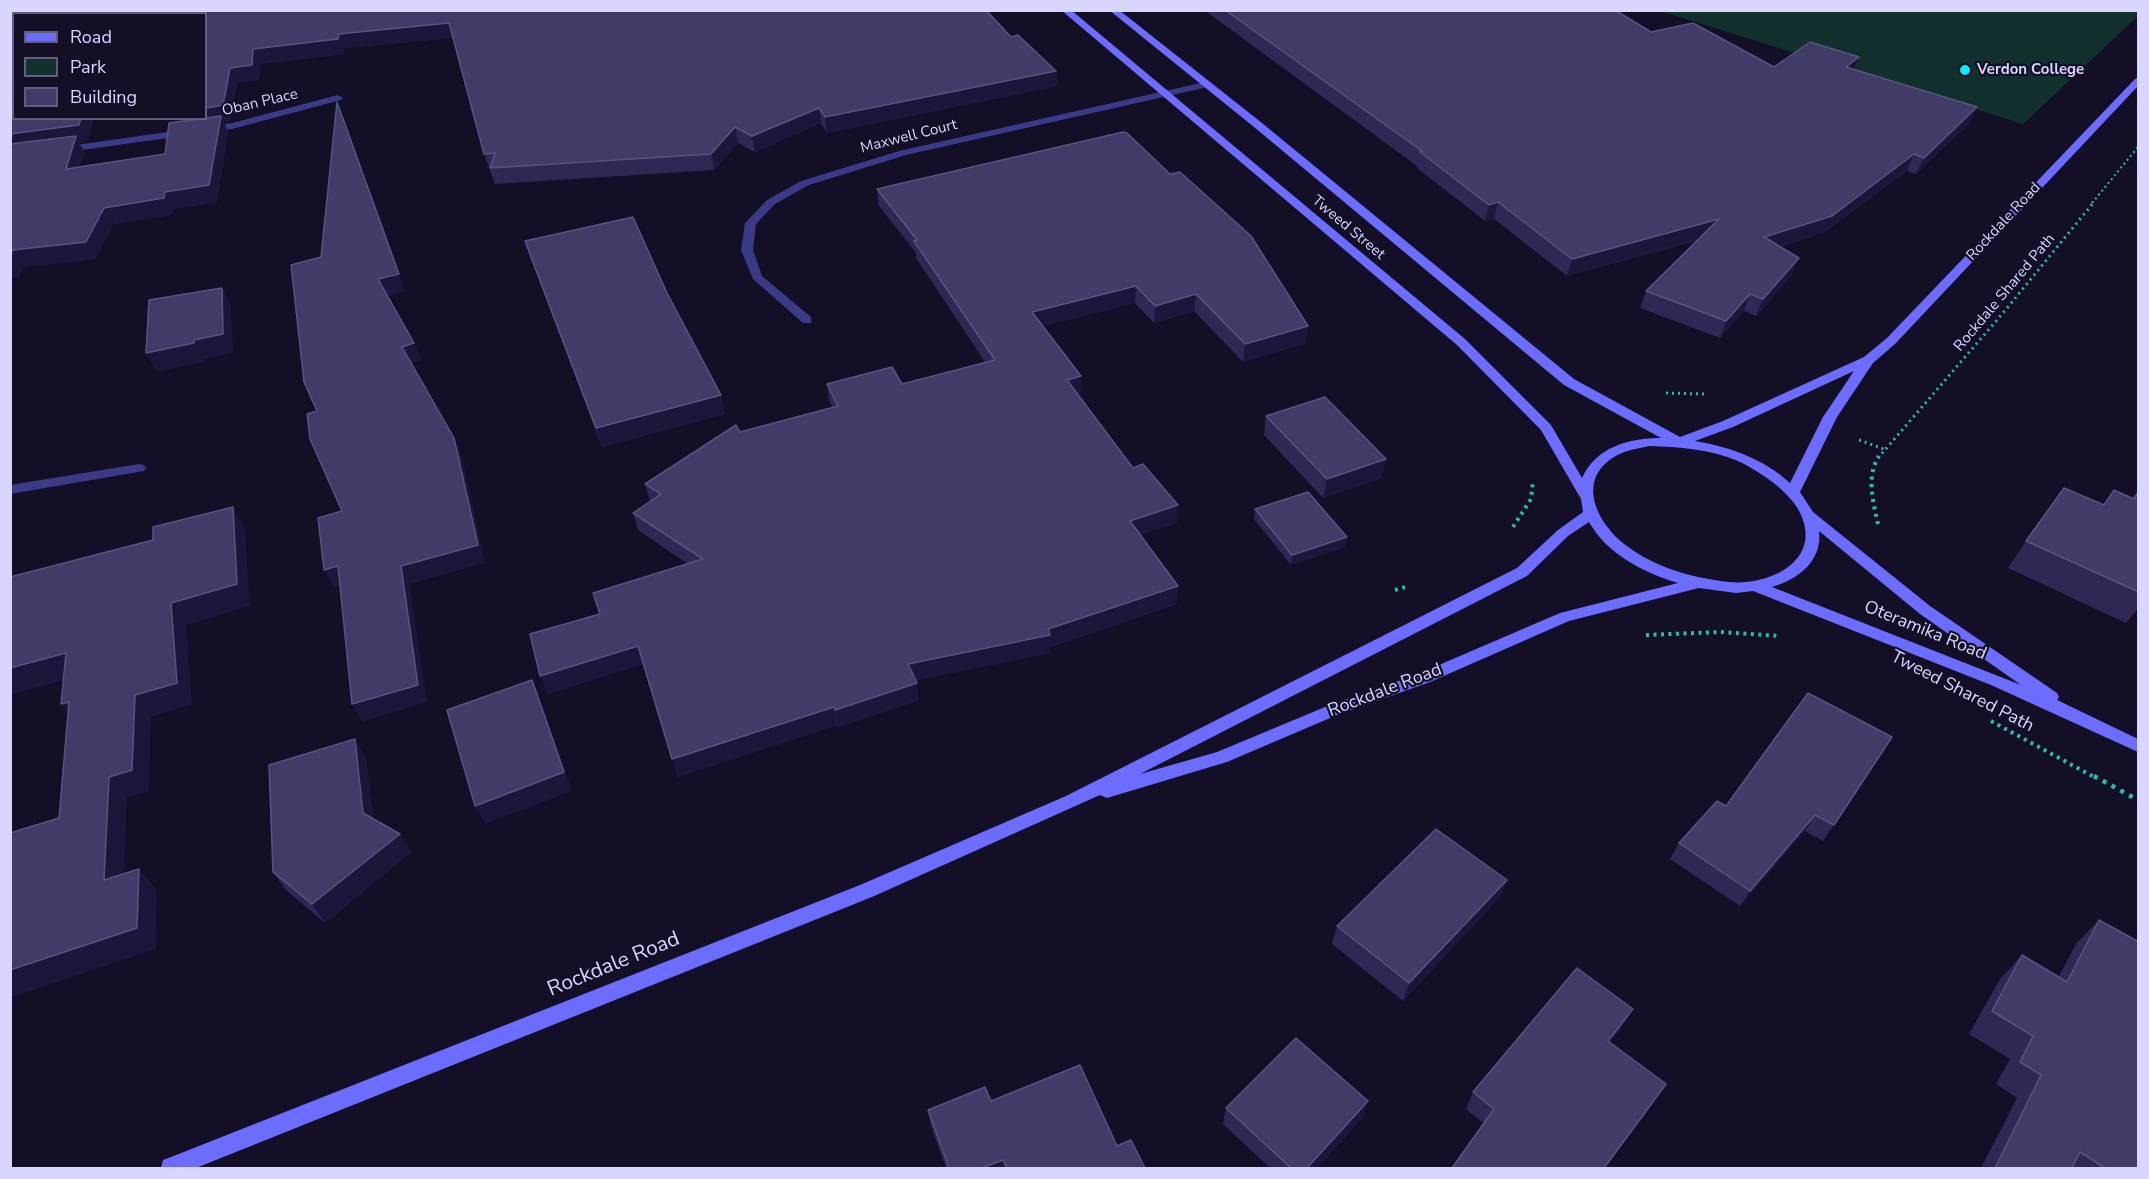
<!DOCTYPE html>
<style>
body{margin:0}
#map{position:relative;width:2149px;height:1179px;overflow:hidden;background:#120f27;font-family:"Nunito Sans",sans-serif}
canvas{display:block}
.frame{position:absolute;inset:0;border:12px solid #d8d5ff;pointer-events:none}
.legend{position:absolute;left:12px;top:12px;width:195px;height:108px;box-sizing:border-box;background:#120f27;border:2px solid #615e7d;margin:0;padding:8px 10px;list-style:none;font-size:18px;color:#d8d5ff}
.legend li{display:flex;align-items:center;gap:12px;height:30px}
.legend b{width:30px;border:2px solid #615e7d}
</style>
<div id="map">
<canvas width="2149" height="1179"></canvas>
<div class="frame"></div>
<ul class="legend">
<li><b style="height:8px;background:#6c6dff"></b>Road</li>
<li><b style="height:16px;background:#12312e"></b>Park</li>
<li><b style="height:16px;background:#413b67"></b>Building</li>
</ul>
</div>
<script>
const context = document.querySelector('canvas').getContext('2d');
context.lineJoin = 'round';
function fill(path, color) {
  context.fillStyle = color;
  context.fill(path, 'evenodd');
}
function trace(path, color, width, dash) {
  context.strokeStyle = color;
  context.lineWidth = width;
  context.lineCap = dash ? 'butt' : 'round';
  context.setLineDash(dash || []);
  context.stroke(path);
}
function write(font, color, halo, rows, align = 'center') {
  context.font = font + ' "Nunito Sans",sans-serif';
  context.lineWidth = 4.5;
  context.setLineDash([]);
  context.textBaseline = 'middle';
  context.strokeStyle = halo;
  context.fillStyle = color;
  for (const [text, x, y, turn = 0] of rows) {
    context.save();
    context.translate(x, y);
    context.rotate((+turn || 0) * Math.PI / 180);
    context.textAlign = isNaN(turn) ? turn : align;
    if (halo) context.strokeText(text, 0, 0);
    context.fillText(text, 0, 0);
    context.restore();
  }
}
fill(new Path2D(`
 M2138,10V16L2023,124L1660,11Z`), '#12312e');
trace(new Path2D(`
 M2092,203L2138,147`), '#2ebaac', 2, [2, 3]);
trace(new Path2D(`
 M1666,393L1704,394
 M1859,440L1884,449
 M1878,458L2003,313L2094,202`), '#2ebaac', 3, [2, 4]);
trace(new Path2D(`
 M1878,524C1873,502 1866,476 1879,456
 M1513,527L1531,499L1533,481
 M1395,590L1409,586
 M1646,635L1720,632L1779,636
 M1991,721L2096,778`), '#2ebaac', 4, [3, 4.5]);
trace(new Path2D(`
 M2094,776L2138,800`), '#2ebaac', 4.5, [4, 6]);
fill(new Path2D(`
 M1205,82L1208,83V87L906,155L809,185L775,204L756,224L753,250L762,276L811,317V323H803L753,279L741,250L745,223L767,200L801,181L899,151Z
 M338,95L343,98L341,100L232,129L61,153L56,150L61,147L232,123Z
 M139,464L144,465L146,468L144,471L10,494V485Z`), '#3a3a86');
fill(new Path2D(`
 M1061,10H1071L1465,339L1551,425L1582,478C1596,447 1629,438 1661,438L1564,385L1254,127L1109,10H1119L1262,123L1574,379L1680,437L1723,421L1864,357L1887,338L2135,79L2138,78V86L1895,344L1873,363L1837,417L1800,492L1813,512L1930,606L2057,693L2059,697L2057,700L2138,739V752L1991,685L1753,591L1736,593L1699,588L1569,621L1430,682L1337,715L1227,762L1107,798L1100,795L872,897L196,1168H161L163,1160L171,1157L860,885L1066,796L1517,568L1558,530L1583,512L1581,499L1541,430L1457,345ZM1854,371L1823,417L1790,483C1764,459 1730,447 1695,441L1733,427ZM1649,446C1679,447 1710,449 1738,461C1760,472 1785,488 1798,509C1826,559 1771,586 1729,582C1693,578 1656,568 1627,546C1598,525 1575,481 1614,457C1625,450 1637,449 1649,446ZM1589,522C1607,554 1644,573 1678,583L1560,613L1418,674L1325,707L1217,752L1140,774L1527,576L1568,536ZM1819,531L1920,614L2021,685L1772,587C1797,580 1823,561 1819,531Z`), '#6c6dff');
fill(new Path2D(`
 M1204,10H1615L1651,32L1774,67L1854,70L1970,123L1916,174L1907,171L1825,232L1780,247L1792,275L1756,316L1744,311L1720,338L1640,308L1646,291L1698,240L1567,276L1494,219L1485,221L1417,168V166Z
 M206,14L1011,37L1056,71L1057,86L827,133L821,123L755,152L738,143L714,170L495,184L484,154L453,38L344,48V54L260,64L259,80L237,83L230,121L224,122L228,132L217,202L173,209L172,215L113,224L95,259L23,267L19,277L10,30L88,141L79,142L84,152L80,166L165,154L176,122L174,118H206Z
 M1123,132L1306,343L1243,362L1194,311L1154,323L1135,303L1043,326L1081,376V393L1078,394L1133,468L1177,523L1140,535L1177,604L1050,647V653L916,680L919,700L838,727L837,725L678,777L643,664L547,694L600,614L688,564L638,530L633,513L650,501L645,484L740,432L833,408L829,401L827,384H902L985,362L916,258V253L879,206L877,189Z
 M525,241L667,293L721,395L725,414L602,447L531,259Z
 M1266,416L1382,478L1323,498L1264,435Z
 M2139,489V607L2126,623L2008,568L2026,541L2104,505L2132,498Z
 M1255,509L1347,537L1345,547L1291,565L1254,519Z
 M1892,737L1823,841L1805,831L1740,906L1670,859L1679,843L1726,806Z
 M366,758L373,819L400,834L411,852L325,923L286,890L273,872Z
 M1507,880L1499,898L1403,1001L1332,944L1337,926Z
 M2099,920L2138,1168H1981L2017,1098L1996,1084L2010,1059L1969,1034L2000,979L2022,955L2059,976L2076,944Z
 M1623,1026L1610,1043L1655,1101L1605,1168H1452L1484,1124L1466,1109L1473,1092Z
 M991,1101L1117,1146L1145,1168H946L931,1126L928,1110Z
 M1226,1108L1363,1117L1317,1168H1270L1223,1124Z`), '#2f2855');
fill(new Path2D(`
 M449,23L454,38L344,48V54L260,64L259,80L237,83L230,121L224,122L228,132L217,202L173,209L172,215L113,224L95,259L23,267L19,277L10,278V255L13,250L104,208L164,198L179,128L174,118H206V108L230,68L253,49L339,34Z
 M1859,57L1853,72L1846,67Z
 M1056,71L1057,86L827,133L825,117Z
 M337,102L343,117L405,291L385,297L378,279Z
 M1977,107L1970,123L1916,174L1924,158Z
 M819,108L821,123L755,152L752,136Z
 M81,118H94L88,141L79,142L84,152L75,185L10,152V134Z
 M735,127L738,143L714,170L711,154Z
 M1914,154L1907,171L1825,232L1757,254L1764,237Z
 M1498,202L1494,219L1485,221L1489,205Z
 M1719,219L1713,235L1567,276L1572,259Z
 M1799,258L1792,275L1756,316L1763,299Z
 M1136,286L1135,303L1033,329L1032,312Z
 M222,288L231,306L233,353L204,359V362L157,372L146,353L194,340Z
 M1196,294L1194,311L1154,323L1155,306Z
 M1750,294L1744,311L1720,338L1726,321Z
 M1308,326L1306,343L1243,362L1245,344Z
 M414,343L421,360L409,364L402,347Z
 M1081,376V393L1067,397V380Z
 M721,395L725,414L602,447L596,428Z
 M454,438L462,456L485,563L410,584L427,702L362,722L352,704L401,566Z
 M1386,459L1382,478L1323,498L1327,479Z
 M1178,505L1177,523L1129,539L1130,521Z
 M233,507L245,529L250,606L186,625L192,704L151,717L149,791L127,798L123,901L104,880L109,777L135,695L171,603Z
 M1347,537L1345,547L1291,565L1292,555Z
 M338,566L348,584L334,588L324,570Z
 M1178,586L1177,604L1050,647V653L910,682L908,664L1048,629Z
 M638,646L644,664L547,694L540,676Z
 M66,653L83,675L10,695V668Z
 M532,680L540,699L572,791L485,824L475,806Z
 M917,683L919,700L838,727L835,710Z
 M69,702L79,726L61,704Z
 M834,707L837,725L678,777L672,759Z
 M355,739L366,758L374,832L363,813Z
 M1815,815L1805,831L1740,906L1750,891Z
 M400,834L411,852L325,923L312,904Z
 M139,869L157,890L156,949L10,998V970Z
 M1507,880L1499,898L1403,1001L1409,983Z
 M1633,1009L1623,1026L1598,1058L1608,1041Z
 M1666,1084L1605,1168H1604Z
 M1368,1101L1363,1117L1317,1168H1307Z
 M1003,1160L1004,1168H982Z`), '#1c163b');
const building = new Path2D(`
 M25,10H986L1011,37L1018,35L1056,71L825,117L819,108L752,136L735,127L711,154L490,168L495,153L484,154L449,23L339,34L338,39L253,49L252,65L230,68L223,105L206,108V14H24Z
 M1225,10H1615L1651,32L1693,23L1774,67L1810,42L1859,57L1846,67L1977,107L1924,158L1914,154L1832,216L1764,237L1799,258L1763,299L1750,294L1726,321L1646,291L1719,219L1572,259L1498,202L1489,205L1420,152L1422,151Z
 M14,22V118H81L79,125L10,134V30Z
 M337,102L399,274L378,279L414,343L402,347L454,438L478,545L401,566L418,685L352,704L338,566L324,570L318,518L342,511L310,439L307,414L317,411L304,382L291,265L321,257Z
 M221,116L209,185L165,192L164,198L104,208L86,242L13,250L10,255V144L76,136L66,169L165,154L169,123Z
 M1123,132L1127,133L1170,174L1180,172L1251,236L1308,326L1245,344L1196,294L1155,306L1136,286L1032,312L1081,376L1067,380L1133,468L1143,464L1178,505L1130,521L1178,586L1048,629L1050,635L908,664L917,683L835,710L834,707L672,759L638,646L540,676L530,634L600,614L593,593L703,559L633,513L661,494L645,484L736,425L740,432L838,406L827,384L892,367L902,384L995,360L914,241L917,240L877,189Z
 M633,217L667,293L721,395L596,428L525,241Z
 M222,288L223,334L194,340V343L146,353L149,300Z
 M1325,397L1386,459L1327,479L1266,416Z
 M2064,488L2104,505L2114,490L2134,499L2139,491V592L2026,541Z
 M1308,492L1347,537L1292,555L1255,509Z
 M233,507L237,584L171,603L177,683L135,695L132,770L109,777L104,880L139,869L137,928L10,970V833L59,818L69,702L61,704L66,653L10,668V577L153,540V527Z
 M532,680L564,772L475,806L447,710Z
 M1808,693L1892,737L1834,825L1815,815L1750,891L1679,843L1717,801L1726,806Z
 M355,739L363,813L400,834L312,904L273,872L269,765Z
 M1436,829L1507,880L1409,983L1337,926Z
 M2099,920L2139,942V1167L2138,1168H2105L2080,1152L2072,1168H1995L2041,1075L2020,1062L2033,1036L1992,1011L2022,955L2067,982Z
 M1577,968L1633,1009L1608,1041L1666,1084L1604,1168H1452L1494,1109L1473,1092Z
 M1296,1038L1368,1101L1307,1168H1291L1226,1108Z
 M1080,1065L1117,1146L1131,1140L1145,1168H1007L1003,1160L982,1168H949L928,1110L985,1087L991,1101Z`);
fill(building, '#413b67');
trace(building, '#59537f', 1.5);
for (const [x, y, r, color] of [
 [1965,70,6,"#01efff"]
]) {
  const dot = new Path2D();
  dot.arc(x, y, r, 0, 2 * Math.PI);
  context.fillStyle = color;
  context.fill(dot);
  trace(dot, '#120f27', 2);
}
write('bold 15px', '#d8d5ff', '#120f27', [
 ["Verdon College",1977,70]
], 'left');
write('15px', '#d8d5ff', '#120f27', [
 ["Oban Place",260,103,-13],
 ["Maxwell Court",909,137,-14],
 ["Rockdale Road",2004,222,-47],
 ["Tweed Street",1348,228,40],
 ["Rockdale Shared Path",2005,293,-50]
]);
write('18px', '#d8d5ff', '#120f27', [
 ["Oteramika Road",1925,631,22],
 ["Rockdale Road",1385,691,-21],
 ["Tweed Shared Path",1962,692,27]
]);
write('21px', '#d8d5ff', '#120f27', [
 ["Rockdale Road",614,965,-22]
]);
</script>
